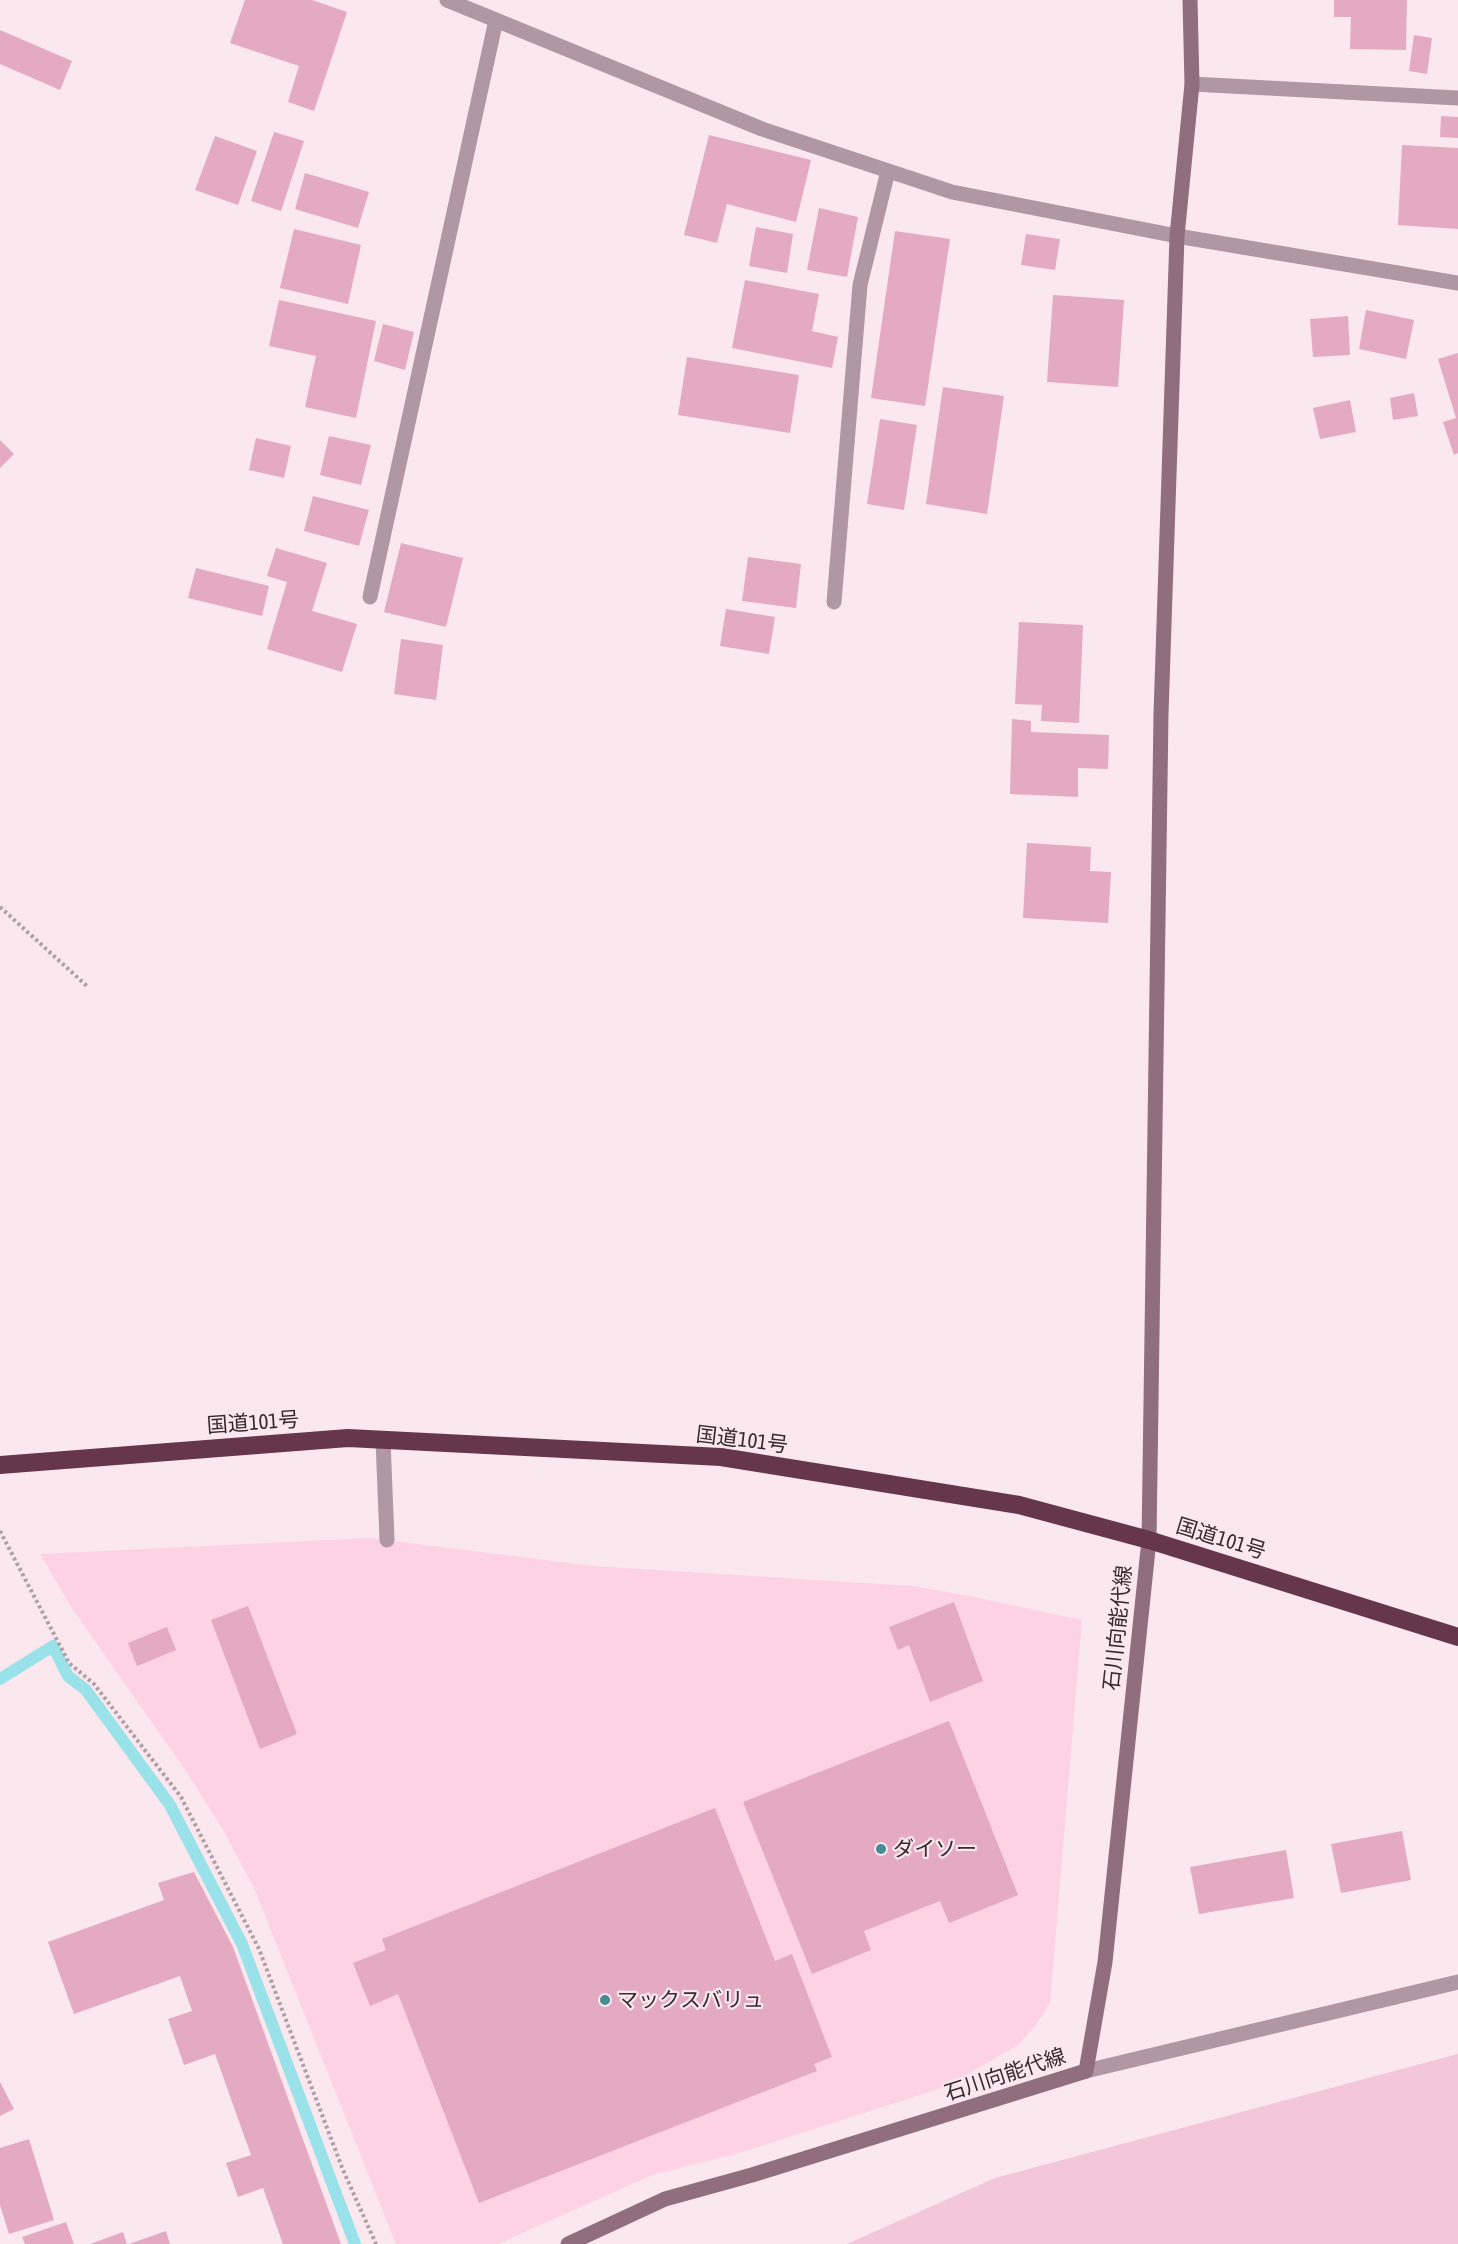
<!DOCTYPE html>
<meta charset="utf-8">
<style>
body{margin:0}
canvas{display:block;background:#fbe7ee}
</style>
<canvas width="1458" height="2244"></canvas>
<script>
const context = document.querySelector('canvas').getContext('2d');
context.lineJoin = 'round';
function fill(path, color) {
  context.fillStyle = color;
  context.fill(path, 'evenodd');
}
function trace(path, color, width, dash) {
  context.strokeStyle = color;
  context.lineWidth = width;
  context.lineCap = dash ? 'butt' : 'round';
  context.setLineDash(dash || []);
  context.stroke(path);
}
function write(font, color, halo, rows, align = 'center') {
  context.font = font + ' "Asap Condensed","Noto Sans JP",sans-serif';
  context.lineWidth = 4.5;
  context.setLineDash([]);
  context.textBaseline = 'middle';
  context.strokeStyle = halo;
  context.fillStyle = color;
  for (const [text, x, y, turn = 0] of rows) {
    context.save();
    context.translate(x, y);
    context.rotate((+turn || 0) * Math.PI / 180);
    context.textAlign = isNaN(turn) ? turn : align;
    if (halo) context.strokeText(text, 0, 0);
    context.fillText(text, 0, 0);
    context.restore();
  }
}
fill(new Path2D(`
 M369,1538L593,1566L912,1586L965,1595L1082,1620L1050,2003L1036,2025L1018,2045L945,2087L736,2154L652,2175L498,2244H396L254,1888L223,1830L186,1771L73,1610L40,1554Z`), '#fdd3e3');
fill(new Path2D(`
 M1458,2054V2244H847L995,2178Z`), '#f3c6d8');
trace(new Path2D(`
 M0,1679L53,1646L68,1676L86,1690L170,1805L242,1944L355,2244`), '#9ae2ea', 12);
fill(new Path2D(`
 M245,0H312L347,12L314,111L288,102L299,66L230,43Z
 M1334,0H1407L1406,50L1350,49L1351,17H1334Z
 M0,30L72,61L60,90L0,64Z
 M1414,35L1432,38L1427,74L1409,71Z
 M1441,116L1458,117V138L1440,137Z
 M274,132L304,141L281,211L251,201Z
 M709,135L811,160L796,222L727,204L717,243L684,235Z
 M215,136L257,151L238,205L195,190Z
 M1402,145L1458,148V229L1398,225Z
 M305,173L369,192L358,228L295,209Z
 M819,208L858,217L847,277L807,270Z
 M756,227L793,234L787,273L749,266Z
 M294,229L361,245L348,304L280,288Z
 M895,231L950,239L925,406L871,398Z
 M1026,234L1060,239L1055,270L1021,265Z
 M745,280L819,294L812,331L838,337L832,368L732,348Z
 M1053,295L1124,300L1118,387L1047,382Z
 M279,300L376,321L356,418L305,407L316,356L269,346Z
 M1366,310L1414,320L1406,359L1359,349Z
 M1348,316L1350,355L1313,357L1310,319Z
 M383,324L414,332L405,370L374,361Z
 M1458,353V453L1454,455L1443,422L1456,418L1438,359Z
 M687,357L799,375L790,433L678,415Z
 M943,387L1004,396L987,514L926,504Z
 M1414,393L1418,416L1393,420L1390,398Z
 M1350,400L1356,432L1320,439L1313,408Z
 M880,419L917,425L904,510L867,504Z
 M329,436L371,445L361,485L320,475Z
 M256,438L291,446L284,478L249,470Z
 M0,440L14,454L0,468Z
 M313,496L369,510L359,546L304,531Z
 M401,543L463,558L446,627L384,612Z
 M276,548L327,563L312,611L357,624L342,672L267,649L287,582L267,576Z
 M748,557L801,564L796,608L742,601Z
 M196,568L269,586L262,616L188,598Z
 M726,609L775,617L769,654L720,646Z
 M1019,622L1083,625L1079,723L1041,721L1042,705L1015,704Z
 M401,639L443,645L436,700L394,694Z
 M1012,719L1031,721V732L1109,735L1108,769L1078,768V797L1010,794Z
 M1027,843L1091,847L1090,871L1111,872L1108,923L1023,918Z
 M954,1602L983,1681L930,1702L909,1645L898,1650L889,1627Z
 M248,1606L297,1734L260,1749L211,1620Z
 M167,1627L176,1650L137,1666L128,1643Z
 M949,1721L1018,1895L949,1923L940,1901L864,1931L871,1950L812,1974L743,1802Z
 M715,1808L775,1961L792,1954L832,2057L814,2064L817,2071L479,2203L398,1994L370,2006L353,1963L386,1950L382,1939Z
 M1402,1831L1411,1880L1341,1893L1331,1844Z
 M1286,1850L1294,1898L1199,1914L1190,1867Z
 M194,1872L233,1947L341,2244H283L263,2188L238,2197L226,2163L251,2155L215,2054L184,2065L168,2019L192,2011L180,1976L74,2014L48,1942L164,1900L158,1883Z
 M0,2082L14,2109L0,2116Z
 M29,2139L54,2220L9,2234L0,2205V2148Z
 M66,2222L74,2244H25L22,2237Z
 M166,2231L170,2244H129Z
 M123,2232L127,2244H90Z`), '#e3aac1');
trace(new Path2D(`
 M0,907L88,987
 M0,1531L69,1663L94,1684L181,1797L259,1949L343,2170L376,2244`), '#af9ea4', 4, [3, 3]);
trace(new Path2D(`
 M383,1440L387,1540
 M1086,2071L1458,1982`), '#b097a1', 15);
trace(new Path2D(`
 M447,0L762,129L952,192L1177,236L1458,283
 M1192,84L1458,98
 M370,597L496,20
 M834,602L860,285L888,171`), '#b097a1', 15);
trace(new Path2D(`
 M568,2244L665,2199L752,2175L1086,2071L1105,1962L1149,1540L1161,714L1177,236L1192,84L1190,0`), '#916e7c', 15);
trace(new Path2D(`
 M0,1465L348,1438L721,1457L1019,1505L1149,1540L1458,1637`), '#66374c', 18);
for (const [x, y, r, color] of [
 [881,1849,6,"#458c94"],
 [605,2000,6,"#458c94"]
]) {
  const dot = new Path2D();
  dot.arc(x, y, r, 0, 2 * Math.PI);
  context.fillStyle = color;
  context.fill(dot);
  trace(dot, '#fbe7ee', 2);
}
write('21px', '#362a2f', '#fbe7ee', [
 ["国道101号",253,1423,-4],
 ["国道101号",742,1440,7],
 ["国道101号",1221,1539,17],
 ["石川向能代線",1118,1628,-84],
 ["石川向能代線",1005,2075,-18]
]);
write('21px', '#362a2f', '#fbe7ee', [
 ["ダイソー",893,1849],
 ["マックスバリュ",617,2000]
], 'left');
</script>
